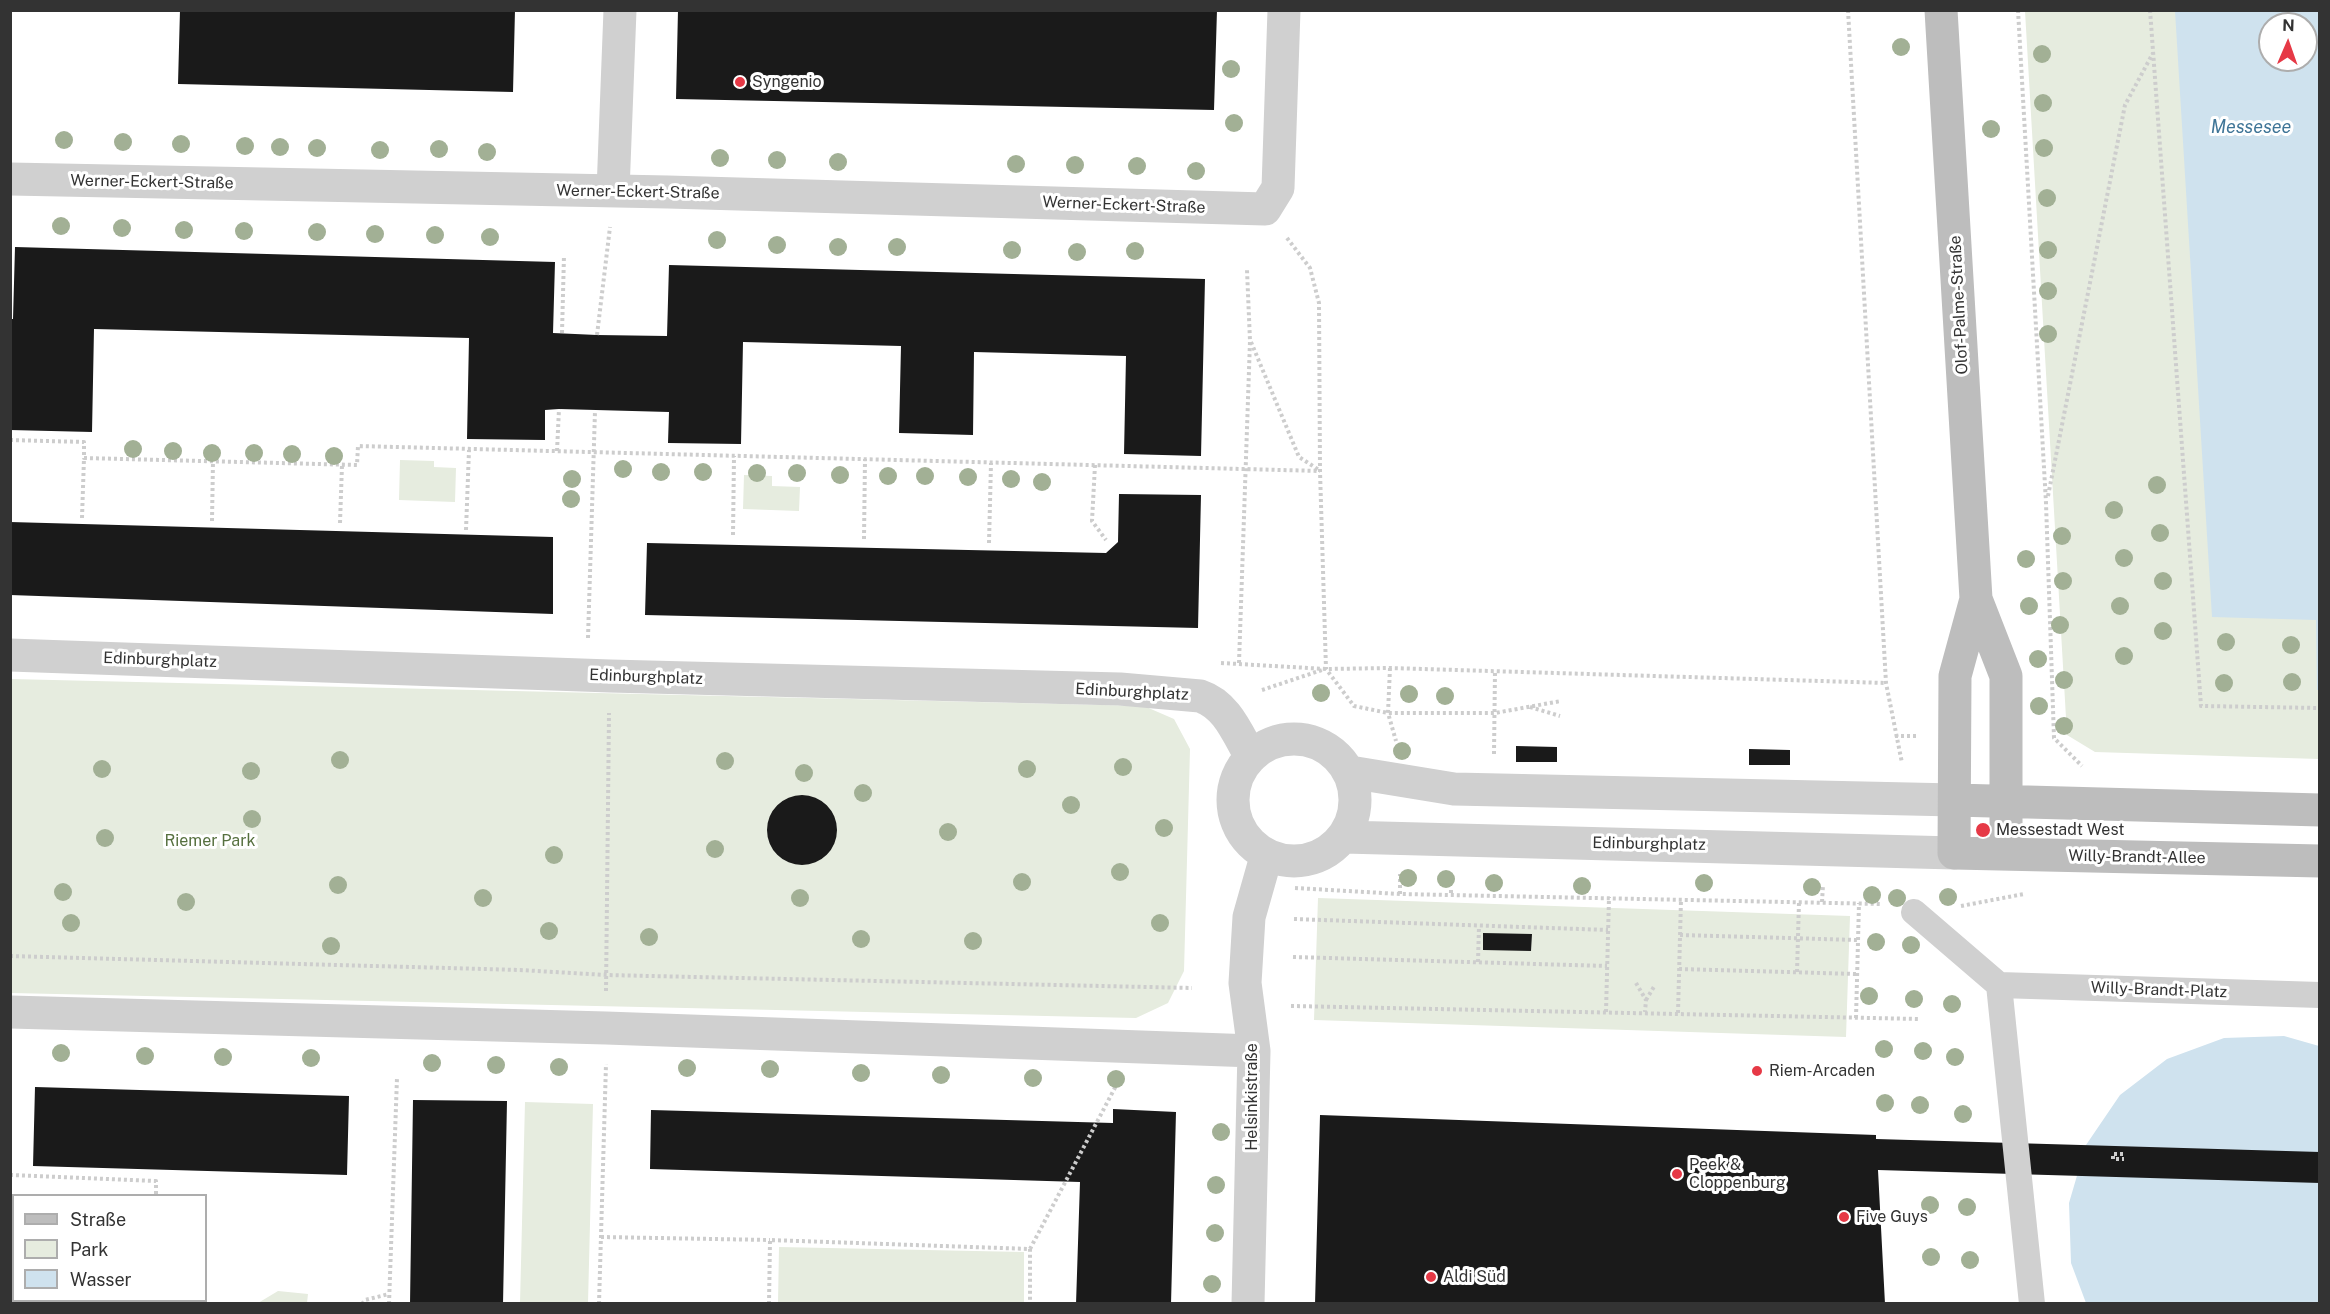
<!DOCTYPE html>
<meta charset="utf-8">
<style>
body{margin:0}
#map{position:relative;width:2330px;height:1314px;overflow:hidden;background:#fff;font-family:"Public Sans",sans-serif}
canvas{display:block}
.frame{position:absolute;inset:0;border:12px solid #333;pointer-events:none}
.legend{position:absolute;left:12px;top:1194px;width:195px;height:108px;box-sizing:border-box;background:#fff;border:2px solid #adadad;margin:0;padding:8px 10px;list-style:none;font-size:18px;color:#333}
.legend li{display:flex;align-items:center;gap:12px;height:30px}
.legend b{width:30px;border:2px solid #adadad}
.north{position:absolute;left:2258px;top:12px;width:60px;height:60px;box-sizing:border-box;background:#fff;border:2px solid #adadad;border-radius:50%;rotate:2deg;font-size:16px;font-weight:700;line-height:24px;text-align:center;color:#333}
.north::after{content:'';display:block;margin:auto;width:21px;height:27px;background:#e63946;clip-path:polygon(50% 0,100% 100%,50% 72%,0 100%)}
</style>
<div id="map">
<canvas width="2330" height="1314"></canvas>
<div class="frame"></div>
<ul class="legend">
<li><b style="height:8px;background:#bdbdbd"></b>Straße</li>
<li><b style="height:16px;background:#e6ecdf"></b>Park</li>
<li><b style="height:16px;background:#cfe2ee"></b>Wasser</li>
</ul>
<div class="north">N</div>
</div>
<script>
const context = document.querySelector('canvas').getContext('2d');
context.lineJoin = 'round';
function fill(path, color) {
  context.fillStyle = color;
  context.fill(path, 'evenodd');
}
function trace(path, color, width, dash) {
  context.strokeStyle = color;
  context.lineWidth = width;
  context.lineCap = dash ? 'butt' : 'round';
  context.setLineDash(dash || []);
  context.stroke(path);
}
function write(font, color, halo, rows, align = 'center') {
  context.font = font + ' "Public Sans",sans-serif';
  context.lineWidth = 6;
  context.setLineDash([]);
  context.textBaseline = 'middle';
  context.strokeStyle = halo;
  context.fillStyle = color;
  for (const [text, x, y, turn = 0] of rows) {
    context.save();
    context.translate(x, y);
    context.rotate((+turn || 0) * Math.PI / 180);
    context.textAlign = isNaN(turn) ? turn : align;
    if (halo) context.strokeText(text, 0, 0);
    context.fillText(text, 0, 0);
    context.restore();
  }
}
fill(new Path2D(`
 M2025,11H2319V759L2095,752L2067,735ZM2270,24H2306V60H2270Z
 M400,460L434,461V467L456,468L455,502L399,500Z
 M744,475L772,476V486L800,487L799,511L743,509Z
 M11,679L1144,706L1174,719L1190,749L1184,971L1168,1003L1136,1018L11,993Z
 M1318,898L1850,916L1846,1037L1314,1020Z
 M525,1102L593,1104L588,1303H520Z
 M779,1247L1024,1252V1303H778Z
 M278,1291L308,1294L307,1303H258Z`), '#e6ecdf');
fill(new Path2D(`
 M2175,11H2319V690H2317L2316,620L2212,617ZM2270,24H2306V60H2270Z
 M2284,1036L2319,1046V1303H2086L2071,1263L2069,1203L2086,1145L2120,1095L2167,1059L2224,1038Z`), '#cfe2ee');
fill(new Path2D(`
 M180,10H515L513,92L178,84Z
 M678,10H1217L1214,110L676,99Z
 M15,247L555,262L553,333L597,335L667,336L669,265L1205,279L1201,456L1124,454L1126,356L974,352L973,435L899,433L901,346L743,342L741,444L668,443L669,412L559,409L545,410V440L467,439L469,338L94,329L92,432L10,430V319H13Z
 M1119,494L1201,495L1198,628L645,615L647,543L1106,553L1118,542Z
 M10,522L553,537V614L10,595Z
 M1516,746L1557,747V762H1516Z
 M1749,749L1790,750V765H1749Z
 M767 830a35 35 0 1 1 70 0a35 35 0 1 1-70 0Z
 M1483,933L1532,934L1531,951L1483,950Z
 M35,1087L349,1096L347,1175L33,1166Z
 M413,1100L507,1101L503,1304H410Z
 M1113,1109L1176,1112L1171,1304H1076L1080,1182L650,1169L651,1110L1113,1123Z
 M1320,1115L1876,1135V1139L2320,1152V1183L1878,1170L1885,1304H1315Z
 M38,1300H134V1304H38Z`), '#1a1a1a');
trace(new Path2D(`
 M1848,10L1886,683L1902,763
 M2018,10L2046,503L2054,738L2082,766
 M2150,10L2201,706L2320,708
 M1287,238L1310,268L1319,303L1320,471L1326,669L1354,706L1388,713H1495L1561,701
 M562,333L564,255
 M597,335L610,227
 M1251,342L1299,457L1319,470
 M10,440L84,442V458L357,465L358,446L1320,471
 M557,451L559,409
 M1095,465L1092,521L1106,540
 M2048,496L2125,105L2153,53
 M82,518L84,458
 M212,521L213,461
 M340,523L342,465
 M466,530L469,450
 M733,535L734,456
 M864,539L865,459
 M989,543L991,463
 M588,638L595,411
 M1221,663L1326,669L1390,668L1886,683
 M1239,663L1250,341L1247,270
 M1390,668L1388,713L1396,741
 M1262,690L1322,670
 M1530,707L1560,716
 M1895,736H1918
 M1494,754L1495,671
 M1295,888L1400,894L1881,904
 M1451,893V887
 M1400,894V874
 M1822,902L1823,885
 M1961,906L2024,894
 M1294,919L1608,930
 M1680,935L1858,940
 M10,956L520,970L606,975L1192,988
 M1293,957L1607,966
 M1478,962L1479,926
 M1679,969L1857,974
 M1797,972L1799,902
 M1636,983L1646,1000L1645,1012
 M606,991L609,713
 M1646,1000L1655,985
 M1291,1006L1919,1019
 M1606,1012L1609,897
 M1678,1013L1681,899
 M1856,1018L1859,903
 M2123,1154H2113V1159H2124
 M10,1175L156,1181V1196
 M601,1237L770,1240
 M1030,1249L1118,1082
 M155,1304V1300
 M362,1304L365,1300L389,1294
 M389,1304L397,1078
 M599,1304L606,1064
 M769,1304L770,1240L1030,1249V1304`), '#cdcdcd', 4, [3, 3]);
trace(new Path2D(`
 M1914,912L1999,985L2032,1304
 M1999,985L2320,995`), '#d0d0d0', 26);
trace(new Path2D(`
 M10,179L668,192L1265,209L1278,188L1284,10
 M613,191L620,10
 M10,655L610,676L1120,689L1200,696C1227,705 1237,733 1251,757
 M1233 800a61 61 0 1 1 122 0a61 61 0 1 1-122 0Z
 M1350,772L1454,789L1955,800
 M1344,837L1954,853
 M10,1012L606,1028L1254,1051
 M1248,1304L1254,1051L1245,983L1249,917L1266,857`), '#d0d0d0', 33);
trace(new Path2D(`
 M1941,10L1976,599L2006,676V854
 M1976,599L1955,676L1954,853L2320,861
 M1955,800L2320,810`), '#bdbdbd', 33);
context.fillStyle = '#a2b095';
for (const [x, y] of [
 [1901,47],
 [2042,54],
 [1231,69],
 [2043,103],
 [1234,123],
 [1991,129],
 [64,140],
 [123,142],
 [181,144],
 [245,146],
 [280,147],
 [317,148],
 [2044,148],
 [439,149],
 [380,150],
 [487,152],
 [720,158],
 [777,160],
 [838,162],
 [1016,164],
 [1075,165],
 [1137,166],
 [1196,171],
 [2047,198],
 [61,226],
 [122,228],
 [184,230],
 [244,231],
 [317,232],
 [375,234],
 [435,235],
 [490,237],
 [717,240],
 [777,245],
 [838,247],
 [897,247],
 [1012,250],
 [2048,250],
 [1135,251],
 [1077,252],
 [2048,291],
 [2048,334],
 [133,449],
 [173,451],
 [212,453],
 [254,453],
 [292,454],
 [334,456],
 [623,469],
 [661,472],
 [703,472],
 [757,473],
 [797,473],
 [840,475],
 [888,476],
 [925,476],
 [968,477],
 [572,479],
 [1011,479],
 [1042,482],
 [2157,485],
 [571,499],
 [2114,510],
 [2160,533],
 [2062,536],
 [2124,558],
 [2026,559],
 [2063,581],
 [2163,581],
 [2029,606],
 [2120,606],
 [2060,625],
 [2163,631],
 [2226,642],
 [2291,645],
 [2124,656],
 [2038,659],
 [2064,680],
 [2292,682],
 [2224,683],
 [1321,693],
 [1409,694],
 [1445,696],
 [2039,706],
 [2064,726],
 [1402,751],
 [340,760],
 [725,761],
 [1123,767],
 [102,769],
 [1027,769],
 [251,771],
 [804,773],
 [863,793],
 [1071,805],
 [252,819],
 [1164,828],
 [948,832],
 [105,838],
 [715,849],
 [554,855],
 [1120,872],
 [1408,878],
 [1446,879],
 [1022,882],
 [1494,883],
 [1704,883],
 [338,885],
 [1582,886],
 [1812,887],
 [63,892],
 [1872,895],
 [1948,897],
 [483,898],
 [800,898],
 [1897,898],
 [186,902],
 [71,923],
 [1160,923],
 [549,931],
 [649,937],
 [861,939],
 [973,941],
 [1876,942],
 [1911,945],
 [331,946],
 [1869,996],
 [1914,999],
 [1952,1004],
 [1884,1049],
 [1923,1051],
 [61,1053],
 [145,1056],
 [223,1057],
 [1955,1057],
 [311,1058],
 [432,1063],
 [496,1065],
 [559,1067],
 [687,1068],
 [770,1069],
 [861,1073],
 [941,1075],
 [1033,1078],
 [1116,1079],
 [1885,1103],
 [1920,1105],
 [1963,1114],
 [1221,1132],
 [1216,1185],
 [1930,1205],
 [1967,1207],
 [1215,1233],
 [1931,1257],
 [1970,1260],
 [1212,1284]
]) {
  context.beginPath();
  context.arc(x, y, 9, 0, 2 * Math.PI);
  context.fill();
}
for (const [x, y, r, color] of [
 [740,82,6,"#e63946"],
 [1983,830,8,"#e63946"],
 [1757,1071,6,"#e63946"],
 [1677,1174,6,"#e63946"],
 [1844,1217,6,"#e63946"],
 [1431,1277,6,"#e63946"]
]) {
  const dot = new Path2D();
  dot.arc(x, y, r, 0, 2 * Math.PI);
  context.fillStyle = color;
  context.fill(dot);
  trace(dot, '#fff', 2);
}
write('16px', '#333', '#fff', [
 ["Syngenio",752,82],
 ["Messestadt West",1996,830],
 ["Riem-Arcaden",1769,1071],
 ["Peek &",1689,1165],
 ["Cloppenburg",1689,1183],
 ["Five Guys",1856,1217],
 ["Aldi Süd",1443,1277]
], 'left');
write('16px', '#333', '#fff', [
 ["Werner-Eckert-Straße",152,182,1],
 ["Werner-Eckert-Straße",638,192,1],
 ["Werner-Eckert-Straße",1124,205,2],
 ["Olof-Palme-Straße",1959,305,-93],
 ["Edinburghplatz",160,660,2],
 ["Edinburghplatz",646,677,2],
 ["Edinburghplatz",1132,692,3],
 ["Edinburghplatz",1649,844,1],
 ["Willy-Brandt-Allee",2137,857,1],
 ["Willy-Brandt-Platz",2159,990,2],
 ["Helsinkistraße",1252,1097,-90]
]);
write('16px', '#56703f', '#fff', [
 ["Riemer Park",210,841]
]);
write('italic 18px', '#3f7597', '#fff', [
 ["Messesee",2251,127]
]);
</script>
